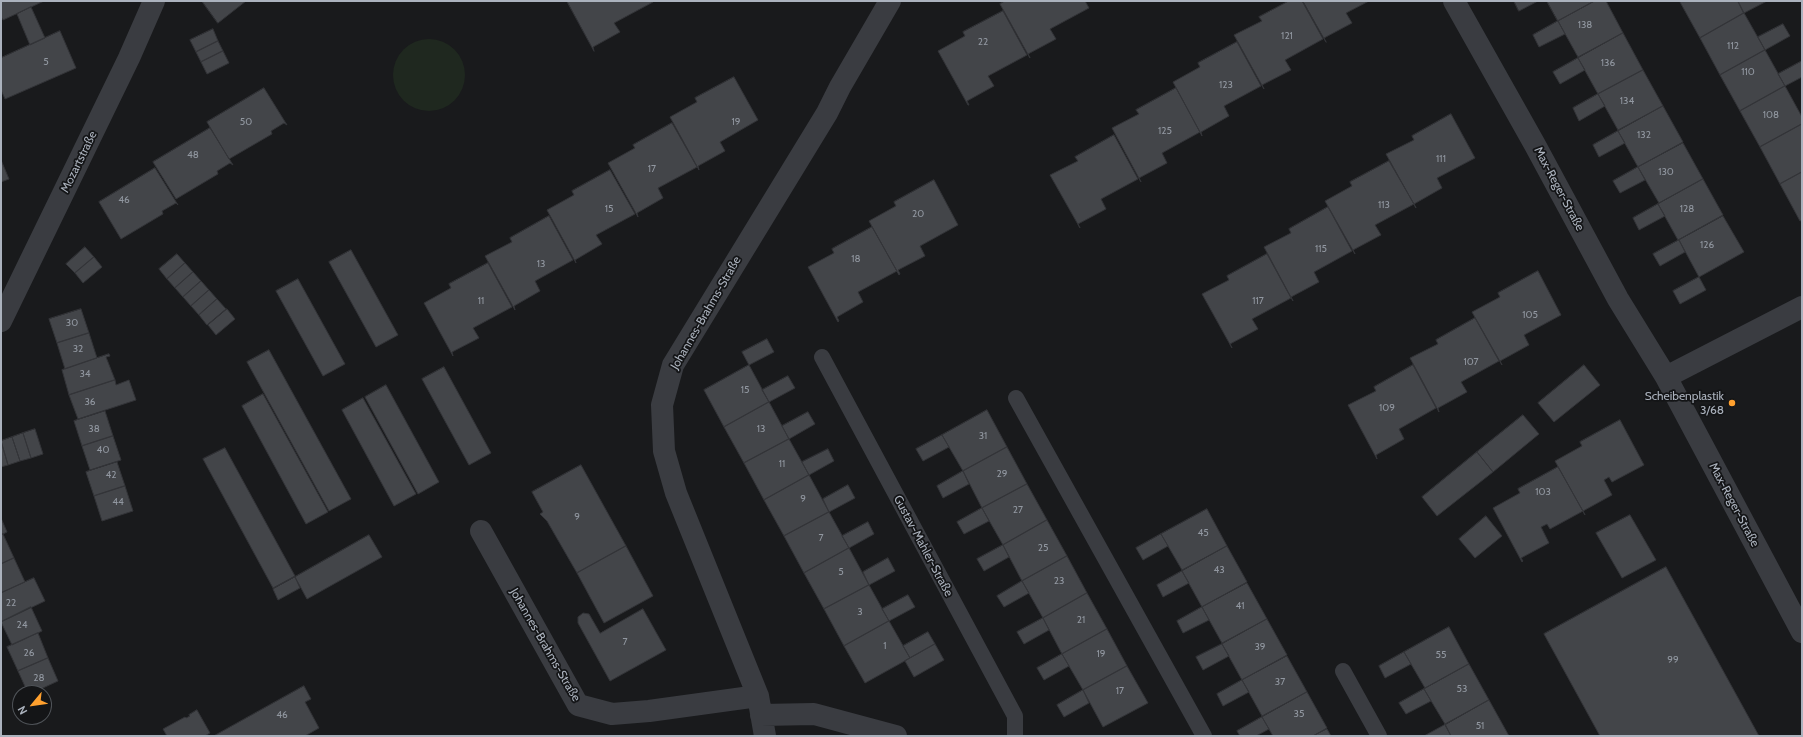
<!DOCTYPE html>
<meta charset="utf-8">
<style>
body{margin:0}
#map{position:relative;width:1803px;height:737px;overflow:hidden;background:#191a1c;font-family:Cabin,sans-serif}
canvas{display:block}
.frame{position:absolute;inset:0;border:2px solid #abb2bd;pointer-events:none}
.north{position:absolute;left:12px;top:685px;width:40px;height:40px;box-sizing:border-box;background:#141517;border:1px solid #505459;border-radius:50%;rotate:241deg;font-size:11px;font-weight:700;line-height:16px;text-align:center;color:#abb2bd}
.north::after{content:'';display:block;margin:auto;width:14px;height:18px;background:#ffa02e;clip-path:polygon(50% 0,100% 100%,50% 72%,0 100%)}
</style>
<div id="map">
<canvas width="1803" height="737"></canvas>
<div class="frame"></div>
<div class="north">N</div>
</div>
<script>
const context = document.querySelector('canvas').getContext('2d');
context.lineJoin = 'round';
function fill(path, color) {
  context.fillStyle = color;
  context.fill(path, 'evenodd');
}
function trace(path, color, width, dash) {
  context.strokeStyle = color;
  context.lineWidth = width;
  context.lineCap = dash ? 'butt' : 'round';
  context.setLineDash(dash || []);
  context.stroke(path);
}
function write(font, color, halo, rows, align = 'center') {
  context.font = font + ' Cabin,sans-serif';
  context.lineWidth = 3.5;
  context.setLineDash([]);
  context.textBaseline = 'middle';
  context.strokeStyle = halo;
  context.fillStyle = color;
  for (const [text, x, y, turn = 0] of rows) {
    context.save();
    context.translate(x, y);
    context.rotate((+turn || 0) * Math.PI / 180);
    context.textAlign = isNaN(turn) ? turn : align;
    if (halo) context.strokeText(text, 0, 0);
    context.fillText(text, 0, 0);
    context.restore();
  }
}
fill(new Path2D(`
 M393 75a36 36 0 1 1 72 0a36 36 0 1 1-72 0Z`), '#1f281f');
const building = new Path2D(`
 M1,1H44L3,20L1,17Z
 M202,1H246L218,23Z
 M567,1H653V2L614,23L620,32L593,47L594,51Z
 M1005,1H1085L1089,8L1050,29L1056,39L1028,54L1030,58L1000,4Z
 M1289,1H1302L1323,39L1285,60L1291,70L1262,85L1264,89L1234,35L1262,21L1259,17Z
 M1303,1H1369L1346,13L1352,23L1324,38L1326,42Z
 M1514,1H1538L1519,11Z
 M1547,1H1594L1558,21Z
 M1595,1H1606L1623,33L1578,57L1558,21Z
 M1738,1H1767L1744,13Z
 M1738,1L1744,13L1700,38L1680,2Z
 M31,7L45,38L30,45L17,14Z
 M1003,11L1027,55L988,76L994,86L967,101L969,105H968L938,51L965,36L963,32Z
 M1744,13L1765,50L1720,75L1700,38Z
 M1558,21L1565,34L1539,47L1533,35Z
 M1783,24L1790,36L1765,50L1758,37Z
 M213,29L218,41L196,52L190,40Z
 M60,31L76,68L5,99L1,90V58Z
 M1623,33L1643,70L1598,94L1578,58Z
 M218,41L223,51L201,62L196,52Z
 M1237,42L1261,86L1224,106L1229,116L1201,132L1202,136L1173,82L1200,67L1198,63Z
 M1765,50L1785,86L1740,111L1720,75Z
 M223,51L229,63L207,74L201,62Z
 M1578,58L1585,70L1560,84L1553,72Z
 M1802,61V77L1785,86L1778,74Z
 M1643,70L1663,106L1618,130L1598,94Z
 M734,77L758,120L720,142L725,151L698,166L699,170L670,117L697,102L695,98Z
 M1785,86L1802,117V124L1760,147L1740,111Z
 M264,88L287,125L284,123L271,131L272,134L229,159L207,122Z
 M1176,88L1200,132L1162,153L1167,163L1139,178L1141,182L1112,128L1139,114L1136,110Z
 M1598,94L1605,106L1579,121L1573,108Z
 M1663,106L1683,142L1638,167L1618,131Z
 M1451,114L1475,158L1437,178L1442,188L1414,204L1416,208L1386,154L1414,140L1412,136Z
 M672,123L697,167L658,188L663,198L637,213L638,217L608,163L635,148L633,145Z
 M1802,124V172L1780,184L1760,147Z
 M210,128L233,165L230,163L217,171L218,174L176,199L153,162Z
 M1618,131L1625,143L1599,157L1593,145Z
 M1114,135L1138,179L1101,199L1106,209L1078,224L1080,228L1050,175L1078,161L1075,157Z
 M1683,143L1703,179L1659,203L1638,167Z
 M1,160L9,179L1,182Z
 M1389,161L1414,204L1375,225L1381,235L1353,250L1355,254L1325,201L1352,186L1350,182Z
 M1638,167L1645,180L1620,193L1613,181Z
 M155,168L178,205L176,203L162,211L163,214L121,239L99,202Z
 M610,170L635,214L596,235L602,244L575,260L576,263L547,210L574,195L572,191Z
 M1802,172V220L1800,221L1780,184Z
 M1703,179L1723,215L1678,240L1658,204Z
 M934,180L958,225L920,246L925,256L898,270L900,274L899,275L869,221L896,206L894,202Z
 M1658,204L1665,216L1639,230L1633,218Z
 M1328,207L1352,251L1314,272L1319,282L1291,297L1293,301L1264,247L1291,233L1289,229Z
 M549,216L573,260L535,281L540,291L514,306L515,310L485,256L512,242L510,238Z
 M1723,216L1744,252L1699,277L1679,240Z
 M872,227L897,271L858,292L863,302L837,317L839,321L838,322L808,267L834,253L832,249Z
 M1679,240L1685,252L1660,266L1653,254Z
 M85,247L94,257L75,273L66,264Z
 M351,250L398,335L376,347L329,262Z
 M177,254L185,263L167,279L159,269Z
 M1267,254L1291,298L1252,319L1258,329L1230,344L1232,348L1202,294L1229,280L1227,276Z
 M94,257L102,267L83,283L75,273Z
 M185,263L193,272L175,288L167,279Z
 M488,263L512,307L473,328L479,338L452,352L453,356L424,303L451,288L449,284Z
 M1538,271L1561,315L1524,335L1529,345L1500,361L1502,365L1472,312L1500,297L1498,293Z
 M193,272L201,281L183,297L175,288Z
 M1699,277L1706,290L1680,304L1673,291Z
 M298,279L345,364L323,376L276,291Z
 M201,281L209,290L191,306L183,297Z
 M209,290L217,299L199,315L191,306Z
 M217,299L226,309L207,325L199,315Z
 M81,309L89,333L57,343L49,319Z
 M227,309L235,319L216,335L208,325Z
 M1475,318L1499,361L1461,382L1467,392L1438,408L1439,412L1410,358L1438,344L1436,340Z
 M89,333L97,358L65,369L57,343Z
 M767,339L774,352L749,365L742,352Z
 M269,350L351,499L329,511L247,362Z
 M109,354L110,356L106,357L115,380L69,395L62,370Z
 M749,365L769,402L724,427L704,390Z
 M1413,365L1436,408L1399,429L1404,439L1376,455L1377,459L1348,405L1376,391L1374,387Z
 M1584,365L1600,385L1554,422L1538,403Z
 M444,367L491,453L469,465L422,379Z
 M788,376L795,388L769,402L762,390Z
 M115,380L116,385L129,380L136,400L78,419L69,395Z
 M386,385L439,482L418,494L365,397Z
 M263,394L328,512L306,524L242,406Z
 M363,398L416,494L394,506L342,410Z
 M769,402L789,439L744,463L724,427Z
 M987,410L1007,447L963,471L942,435Z
 M105,411L113,436L82,446L74,421Z
 M808,412L815,424L789,439L782,426Z
 M1523,415L1539,434L1493,472L1477,452Z
 M1620,420L1644,465L1612,482L1609,477L1604,480L1612,495L1583,511L1585,515L1555,461L1582,446L1580,442Z
 M35,429L43,454L31,458L23,433Z
 M23,433L31,458L20,461L12,437Z
 M942,435L949,447L923,461L916,449Z
 M113,436L121,460L90,470L82,446Z
 M12,437L20,461L8,465L1,441Z
 M789,439L809,475L764,500L744,463Z
 M1,441L8,465L1,467Z
 M1007,447L1027,484L982,508L963,471Z
 M225,448L295,576L273,588L203,459Z
 M828,449L834,461L809,475L802,462Z
 M1477,452L1493,472L1437,516L1422,497Z
 M117,462L125,486L94,496L86,472Z
 M581,465L626,546L577,573L547,521L540,514L543,512L532,492Z
 M1558,467L1583,511L1550,529L1547,524L1541,527L1549,543L1521,558L1523,561L1522,562L1493,508L1520,493L1518,489Z
 M963,471L969,484L943,498L937,486Z
 M809,475L829,512L784,536L764,500Z
 M1027,484L1047,520L1003,545L982,508Z
 M848,485L855,498L829,512L823,499Z
 M125,486L133,511L102,521L94,496Z
 M982,508L989,521L964,534L957,522Z
 M1207,509L1227,546L1182,570L1161,534Z
 M829,512L849,548L804,573L784,536Z
 M1630,515L1656,560L1622,578L1596,533Z
 M1486,516L1502,536L1475,558L1459,539Z
 M1,518L7,532L1,535Z
 M1047,520L1067,556L1022,581L1003,545Z
 M868,522L874,534L849,548L842,536Z
 M3,534L14,558L1,564V535Z
 M1161,534L1168,546L1143,560L1136,548Z
 M369,535L382,557L307,599L295,577Z
 M1003,545L1009,557L984,571L977,559Z
 M626,546L653,596L604,623L577,573Z
 M1227,546L1247,582L1202,607L1182,571Z
 M849,548L869,585L824,609L804,573Z
 M1067,556L1087,593L1043,618L1022,581Z
 M14,558L25,582L1,593V564Z
 M888,558L895,571L869,585L863,572Z
 M1666,567L1759,736H1600L1544,634Z
 M1182,571L1189,583L1163,597L1157,585Z
 M295,577L300,588L278,600L273,589Z
 M34,578L45,601L1,622V593Z
 M1022,581L1029,593L1004,607L997,596Z
 M1247,583L1267,619L1222,643L1202,607Z
 M869,585L889,621L844,646L824,609Z
 M1087,593L1107,629L1062,654L1043,618Z
 M908,595L915,607L889,621L882,609Z
 M31,607L42,631L12,645L1,622Z
 M1202,607L1209,620L1183,633L1177,621Z
 M643,609L666,650L610,681L578,623V617L583,613L589,614L600,633Z
 M1043,618L1049,630L1024,644L1017,632Z
 M1267,619L1287,655L1242,680L1222,644Z
 M889,621L910,658L865,683L844,646Z
 M1449,627L1469,664L1425,688L1404,652Z
 M1107,629L1127,666L1083,690L1062,654Z
 M928,632L935,644L910,658L903,646Z
 M38,633L48,658L18,671L7,647Z
 M935,644L944,660L914,677L905,661Z
 M1222,644L1229,656L1203,670L1196,657Z
 M1404,652L1411,664L1385,678L1379,666Z
 M1062,654L1069,666L1044,680L1037,668Z
 M1287,656L1307,692L1262,716L1242,680Z
 M48,658L58,681L32,693H28L18,671Z
 M1469,664L1489,700L1445,724L1424,689Z
 M1127,666L1148,703L1103,727L1083,690Z
 M1242,680L1249,692L1223,706L1217,694Z
 M304,686L311,699L305,702L319,728L305,736H214Z
 M1424,689L1431,701L1406,714L1399,703Z
 M1083,690L1089,703L1064,717L1057,705Z
 M1307,692L1327,728L1313,736H1273L1262,717Z
 M1489,700L1509,736H1451L1445,725Z
 M197,710L210,733L205,736H167L163,729L185,717L186,718L190,716L189,715Z
 M1262,717L1269,729L1256,736H1240L1237,731Z
 M1445,724L1451,736H1424L1444,725Z
 M1327,729L1331,736H1313Z`);
fill(building, '#434549');
trace(building, '#333438', 1);
trace(new Path2D(`
 M822,357L1015,716V736
 M1016,398L1204,736
 M1343,671L1379,736`), '#3a3c41', 16);
trace(new Path2D(`
 M1454,1L1535,145L1618,299L1666,377L1802,632
 M1,321L129,58L154,1
 M1666,377L1802,307
 M481,531L578,705L612,714L649,711L758,696
 M761,715L814,714L896,736
 M765,736L758,696L676,493L664,451L662,405L673,365L827,113L840,87L890,1`), '#3a3c41', 22);
for (const [x, y, r, color] of [
 [1732,403,4,"#ffa02e"]
]) {
  const dot = new Path2D();
  dot.arc(x, y, r, 0, 2 * Math.PI);
  context.fillStyle = color;
  context.fill(dot);
  trace(dot, '#141517', 1.5);
}
write('10px', '#9197a0', null, [
 ["138",1585,25],
 ["121",1287,36],
 ["22",983,42],
 ["112",1733,46],
 ["5",46,62],
 ["136",1608,63],
 ["110",1748,72],
 ["123",1226,85],
 ["134",1627,101],
 ["108",1771,115],
 ["50",246,122],
 ["19",736,122],
 ["125",1165,131],
 ["132",1644,135],
 ["48",193,155],
 ["111",1441,159],
 ["17",652,169],
 ["130",1666,172],
 ["46",124,200],
 ["113",1384,205],
 ["15",609,209],
 ["128",1687,209],
 ["20",918,214],
 ["126",1707,245],
 ["115",1321,249],
 ["18",856,259],
 ["13",541,264],
 ["11",481,301],
 ["117",1258,301],
 ["105",1530,315],
 ["30",72,323],
 ["32",78,349],
 ["107",1471,362],
 ["34",85,374],
 ["15",745,390],
 ["36",90,402],
 ["109",1387,408],
 ["38",94,429],
 ["13",761,429],
 ["31",983,436],
 ["40",103,450],
 ["11",782,464],
 ["29",1002,474],
 ["42",111,475],
 ["103",1543,492],
 ["9",803,499],
 ["44",118,502],
 ["27",1018,510],
 ["9",577,517],
 ["45",1203,533],
 ["7",821,538],
 ["25",1043,548],
 ["43",1219,570],
 ["5",841,572],
 ["23",1059,581],
 ["22",11,603],
 ["41",1240,606],
 ["3",860,612],
 ["21",1081,620],
 ["24",22,625],
 ["7",625,642],
 ["1",885,646],
 ["39",1260,647],
 ["26",29,653],
 ["19",1101,654],
 ["55",1441,655],
 ["99",1673,660],
 ["28",39,678],
 ["37",1280,682],
 ["53",1462,689],
 ["17",1120,691],
 ["35",1299,714],
 ["46",282,715],
 ["51",1480,726]
]);
write('12px', '#abb2bd', '#141517', [
 ["Mozartstraße",79,162,-64],
 ["Max-Reger-Straße",1559,189,62],
 ["Johannes-Brahms-Straße",706,313,-60],
 ["Max-Reger-Straße",1734,505,62],
 ["Gustav-Mahler-Straße",923,546,62],
 ["Johannes-Brahms-Straße",545,645,60]
]);
write('12px', '#abb2bd', '#141517', [
 ["Scheibenplastik",1724,396],
 ["3/68",1724,410]
], 'right');
</script>
